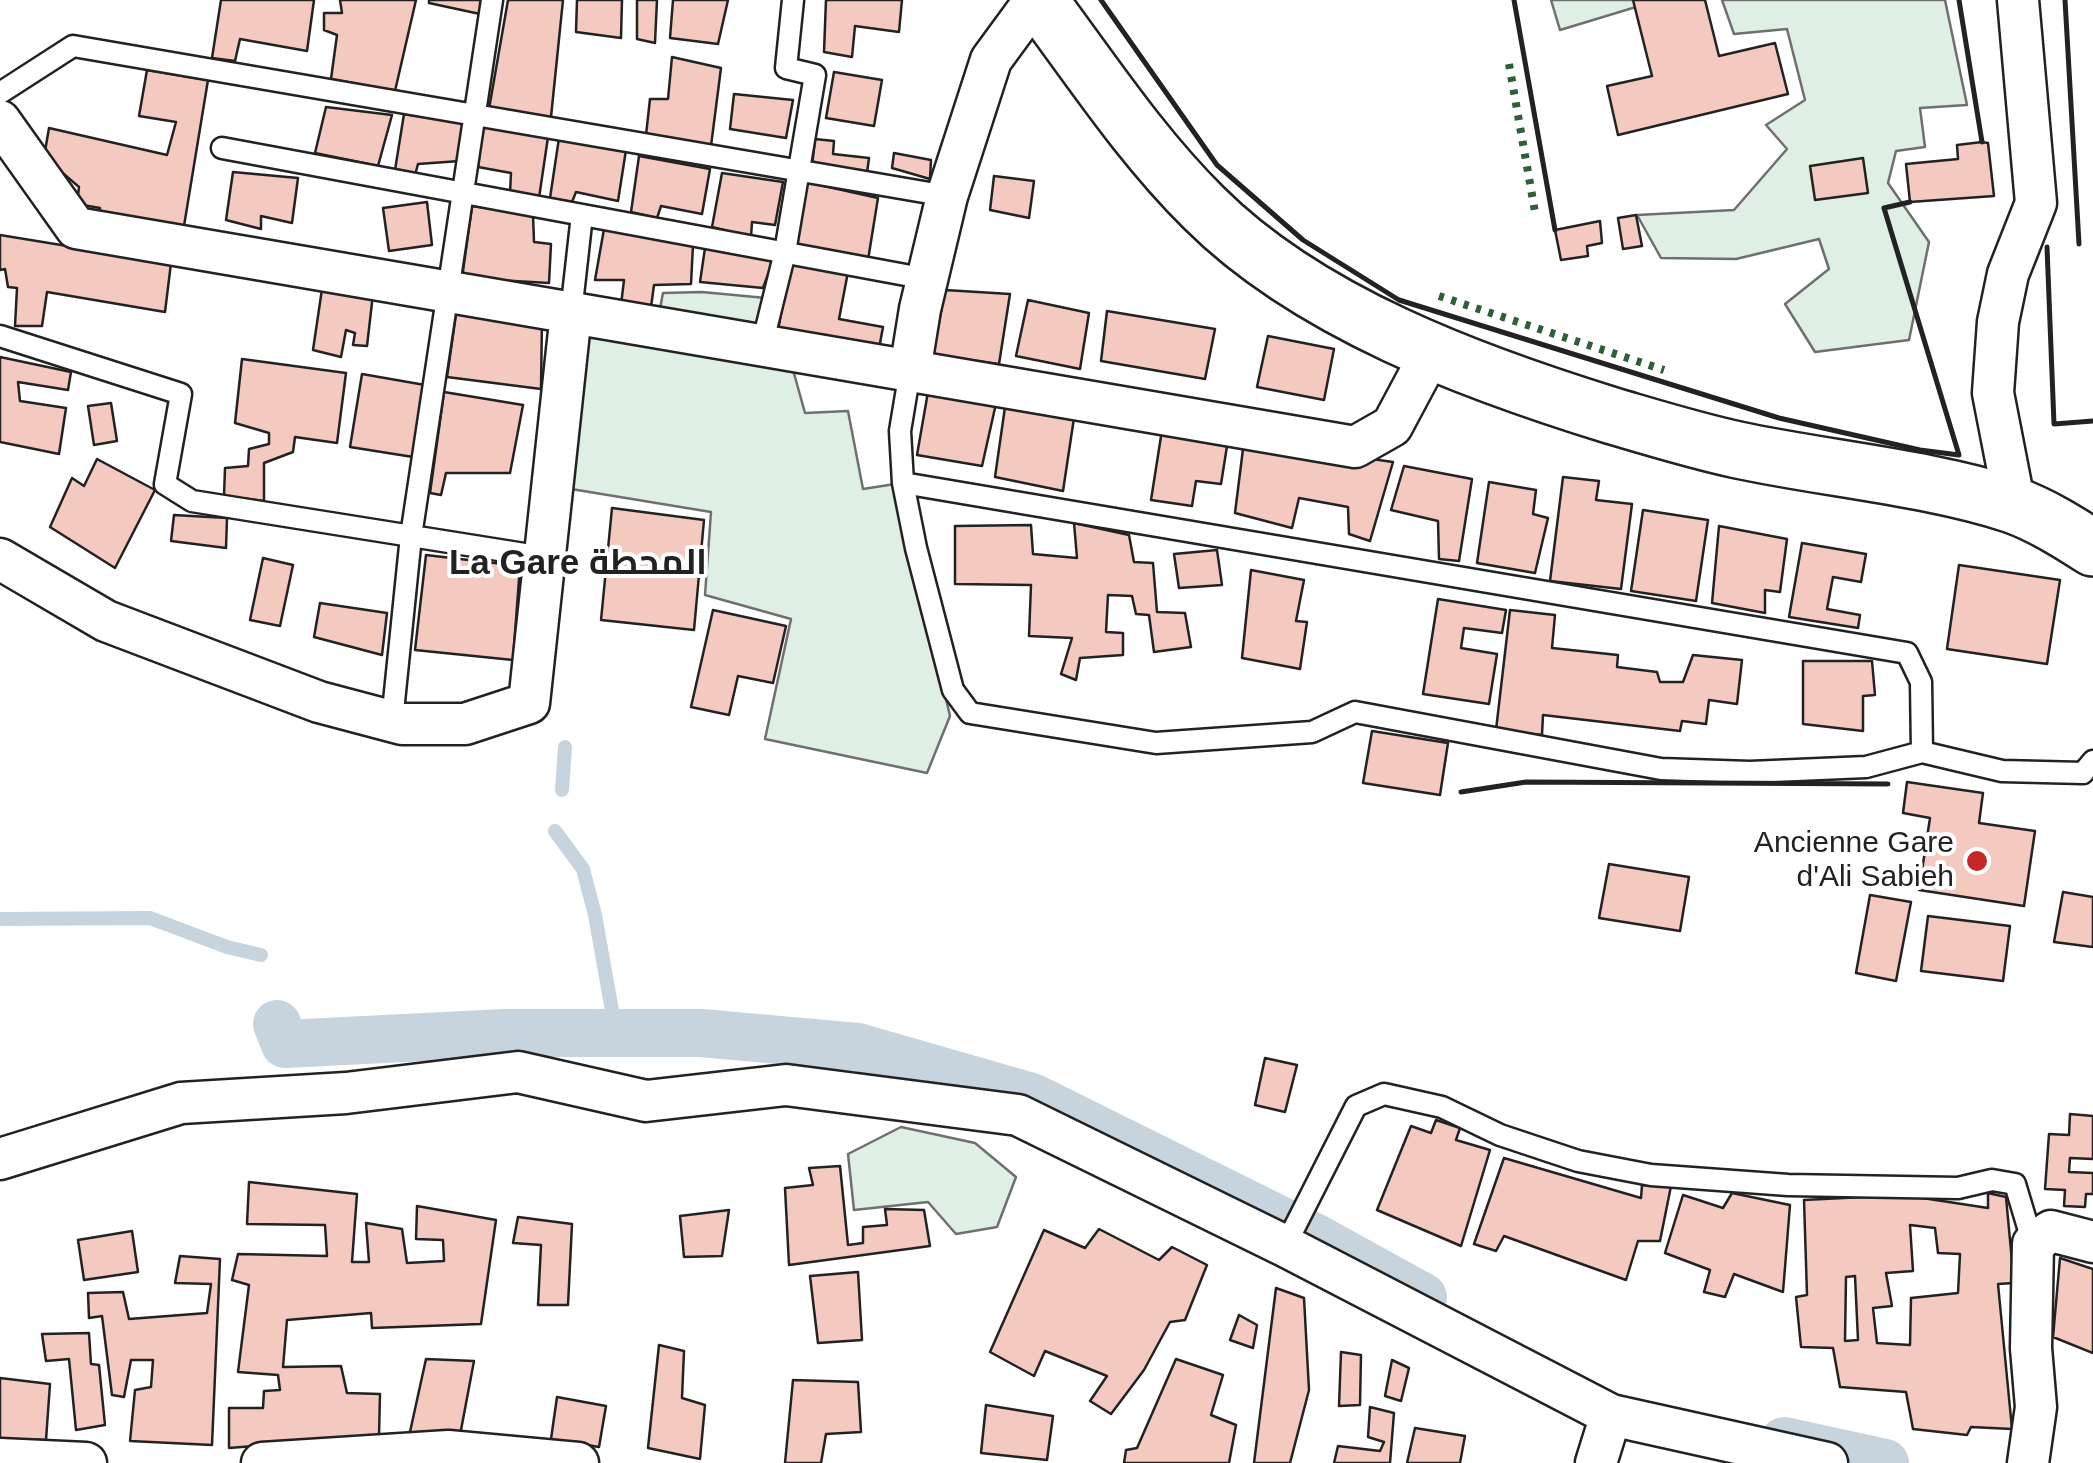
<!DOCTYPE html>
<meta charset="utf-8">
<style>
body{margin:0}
canvas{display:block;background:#fff}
</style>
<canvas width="2093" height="1463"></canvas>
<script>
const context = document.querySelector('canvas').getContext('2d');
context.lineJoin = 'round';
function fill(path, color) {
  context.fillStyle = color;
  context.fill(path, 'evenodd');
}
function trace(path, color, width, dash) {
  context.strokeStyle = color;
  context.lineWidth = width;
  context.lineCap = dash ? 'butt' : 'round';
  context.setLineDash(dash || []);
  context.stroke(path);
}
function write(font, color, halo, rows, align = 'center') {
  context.font = font + ' Helvetica,Cairo,sans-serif';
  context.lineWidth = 8;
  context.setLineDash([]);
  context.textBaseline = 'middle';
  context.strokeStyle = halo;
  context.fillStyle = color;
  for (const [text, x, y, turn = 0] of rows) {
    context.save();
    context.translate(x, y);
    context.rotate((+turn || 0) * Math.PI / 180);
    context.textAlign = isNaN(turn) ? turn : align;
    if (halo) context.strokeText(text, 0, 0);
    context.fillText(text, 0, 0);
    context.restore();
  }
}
const green = new Path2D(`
 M1551,0H1659L1560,30Z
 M1722,0H1945L1967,105L1920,108L1925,147L1896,151L1888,183L1929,242L1909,340L1815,352L1785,304L1829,269L1819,239L1736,259L1661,258L1637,215L1734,210L1787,149L1766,125L1805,100L1787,29L1734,34Z
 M702,292L766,298L750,353L790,359L805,413L848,411L863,489L895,484L950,716L927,773L765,739L791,619L705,595L711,512L559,487L580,325L655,335L663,293Z
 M901,1127L975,1143L1016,1177L997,1227L956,1234L928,1202L854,1210L848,1154Z`);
fill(green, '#e0efe3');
trace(green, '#6f6f6f', 2.5);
trace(new Path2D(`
 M562,790L565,747
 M555,831L583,869L595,915L616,1033
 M0,919L150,918L227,947L261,955`), '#c7d3dd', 14);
trace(new Path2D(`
 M277,1024L285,1044L504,1033H701L858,1047L1032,1097L1316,1238L1423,1297
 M1784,1441L1885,1463`), '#c7d3dd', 48);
const building = new Path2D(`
 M221,0H314L307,51L240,39L235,61L212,58Z
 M340,0H416L395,91L331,79L337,35L324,30V13H342Z
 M429,0H482L480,14L429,3Z
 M508,0H563L551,117L489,109Z
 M577,0H622L621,38L576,32Z
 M637,0H657L655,43L637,39Z
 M673,0H728L718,44L670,38Z
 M826,0H902L899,32L855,26L852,57L824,52Z
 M1633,0H1705L1719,56L1775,43L1788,94L1618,135L1607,86L1652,76Z
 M672,57L721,68L711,146L646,135L650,99H668Z
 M147,70L208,80L184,226L99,218L100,208L77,204L79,187L44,157L49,128L167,155L176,122L139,116Z
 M834,72L882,80L874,126L826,118Z
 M734,94L793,100L786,138L730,129Z
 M326,107L392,115L378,166L315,153Z
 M404,114L464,123L460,161L418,164L415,175L395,170Z
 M483,126L548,137L539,198L510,193L511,173L478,167Z
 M559,138L626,150L618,201L576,192L572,202L550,198Z
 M815,139L834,141L833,154L869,158L867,173L812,166Z
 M1982,142L1988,143L1994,196L1910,202L1906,164L1958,159L1957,145Z
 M894,153L931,160L930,179L892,168Z
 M639,156L710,169L702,214L661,206L657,218L631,212Z
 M1863,158L1868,193L1815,200L1810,166Z
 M233,172L298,178L292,223L261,216V229L226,220Z
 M722,173L783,182L775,225L752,222L751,237L712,227Z
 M994,176L1034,181L1029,218L990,210Z
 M806,182L878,198L868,260L796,244Z
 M427,202L432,245L389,251L383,208Z
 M472,206L533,214L534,242L551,244L549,283L462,278Z
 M1636,215L1642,246L1623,249L1618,218Z
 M1600,221L1602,243L1587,246L1588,256L1561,260L1555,230Z
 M604,229L693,245L691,284L654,285L651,307L621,305L624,280H595Z
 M0,235L171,263L165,312L47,292L42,326H15L17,288L8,287L5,269L0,270Z
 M705,248L773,261L763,288L700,282Z
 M791,262L848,272L839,319L883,327L878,354L777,335Z
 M322,289L373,294L367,346L353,345L355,333L346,330L341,357L313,350Z
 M945,290L1010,294L999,364L933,355Z
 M1028,300L1089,313L1080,369L1016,356Z
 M457,307L542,319L541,389L447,377Z
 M1107,311L1215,329L1205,379L1101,361Z
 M1268,336L1334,349L1324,400L1257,387Z
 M0,357L71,372L68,390L18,382L20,401L66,408L59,454L0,442Z
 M242,359L346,373L337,443L295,437L293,452L264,463V501L224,496L225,468L248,466L249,449L269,444V433L235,423Z
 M362,374L425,385L413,457L350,447Z
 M929,386L997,399L982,466L917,455Z
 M444,392L523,405L510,473H446L441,495L430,493Z
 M111,403L117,441L94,445L88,406Z
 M1005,407L1074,418L1063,491L995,477Z
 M1162,430L1228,440L1221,484L1196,481L1192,506L1151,500Z
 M1244,441L1393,462L1370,541L1349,534L1348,507L1299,498L1292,528L1235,513Z
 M97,459L155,490L115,568L50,527L72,478L84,486Z
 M1404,466L1472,479L1459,561L1439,559L1438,521L1391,510Z
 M1563,477L1599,481L1596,500L1632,504L1621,589L1550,581Z
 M1489,482L1536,490L1533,514L1548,518L1535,573L1477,563Z
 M612,508L704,520L694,630L601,620Z
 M1643,510L1708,520L1696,601L1631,591Z
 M174,515L227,518L226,548L171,541Z
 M1074,523L1129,535L1134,562L1153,563L1157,612L1185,613L1191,647L1154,652L1149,615L1136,614L1132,596L1108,595L1106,632L1123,633V655L1080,658L1076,680L1061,674L1072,638L1029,636L1031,585L955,584V526L1031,525L1033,554L1077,558Z
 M1719,526L1787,539L1780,592L1765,590V613L1712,603Z
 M1802,543L1866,554L1861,582L1833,577L1827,609L1860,615L1858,628L1789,617Z
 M1217,550L1222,585L1179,588L1174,554Z
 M426,555L520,566L513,660L415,650Z
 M263,558L293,565L280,626L250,620Z
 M1959,565L2060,580L2047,664L1947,649Z
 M1251,570L1304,580L1296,621L1307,622L1300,669L1242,658Z
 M1438,599L1506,610L1502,633L1464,628L1461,648L1497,654L1489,704L1423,694Z
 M320,603L387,613L382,655L314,637Z
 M713,610L786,626L773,683L738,676L729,715L691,707Z
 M1510,610L1555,615L1552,648L1618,655L1617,667L1657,672L1660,682H1683L1693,655L1742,660L1737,704L1709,700L1706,724L1682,721L1680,731L1543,715L1542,735L1496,730Z
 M1803,661H1872L1875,695L1863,696V731L1803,724Z
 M1372,731L1448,743L1440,795L1363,783Z
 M1907,782L1983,793L1979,823L2035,831L2024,906L1919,890L1930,818L1903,813Z
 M1609,864L1689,877L1680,931L1599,918Z
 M2063,892L2093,897V947L2054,942Z
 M1870,895L1911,902L1896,981L1856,973Z
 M1928,916L2010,926L2003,981L1921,971Z
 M1265,1058L1297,1065L1285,1112L1255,1105Z
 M2070,1114L2093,1116V1159L2070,1158L2069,1172L2093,1173V1194H2086L2085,1207L2064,1206L2065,1190L2045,1189L2049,1134L2069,1135Z
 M1436,1120L1460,1128L1456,1140L1490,1150L1461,1246L1377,1210L1411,1126L1431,1133Z
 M1504,1158L1641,1198L1642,1185L1671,1186L1660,1241H1638L1626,1280L1504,1236L1496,1251L1474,1244Z
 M840,1166L848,1245L863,1243V1227L887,1225L885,1209L924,1210L930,1246L789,1265L785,1188L813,1185L809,1168Z
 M249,1182L357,1194L352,1262H369L366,1223L402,1229L407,1263L444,1261L443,1240L416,1239L417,1206L496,1220L481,1324L372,1328L371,1313L287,1320L283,1367L341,1366L347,1393L380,1394L379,1436L229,1448V1408H263L264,1391L280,1390L278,1375L238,1372L249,1285L232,1280L238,1254L327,1256L325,1225L247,1224Z
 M1732,1193L1790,1205L1783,1292L1734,1274L1725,1297L1704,1292L1710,1270L1665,1253L1683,1195L1723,1208Z
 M1988,1193L2006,1197L2014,1283L1998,1284L2012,1429L1971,1427L1967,1435L1913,1429L1906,1392L1840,1387L1833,1348L1801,1347L1796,1297L1807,1295L1804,1200L1903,1195L1988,1208ZM1910,1225L1935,1228L1938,1253L1960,1254L1958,1293L1911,1298L1910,1345L1877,1343L1873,1308L1892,1306L1886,1273L1913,1271ZM1855,1276L1858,1340L1845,1341L1846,1277Z
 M729,1210L722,1256L684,1257L680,1216Z
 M518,1217L572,1224L568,1305H538L541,1245L513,1243Z
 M1099,1229L1159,1260L1172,1247L1207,1265L1185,1320L1170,1322L1144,1370L1111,1414L1090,1401L1107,1376L1045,1351L1034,1376L990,1352L1044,1230L1085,1248Z
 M132,1231L138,1272L84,1280L78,1240Z
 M180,1256L220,1259L212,1445L130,1441L135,1390L151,1387L153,1360H131L124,1397L112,1395L102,1316L89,1318L88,1293L123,1292L129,1319L207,1313L211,1284L175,1283Z
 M2060,1258L2093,1269V1353L2053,1337Z
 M858,1272L862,1340L818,1343L810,1276Z
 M1276,1288L1304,1298L1309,1390L1290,1463H1254Z
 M1239,1315L1257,1325L1253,1348L1230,1340Z
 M89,1333L91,1364L99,1365L105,1425L76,1430L69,1359L46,1361L42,1334Z
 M659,1345L684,1351L682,1398L705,1405L700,1459L648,1448Z
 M1341,1352L1361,1355L1360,1405L1339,1406Z
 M426,1359L474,1361L458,1446L408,1441Z
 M1176,1359L1223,1375L1211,1415L1236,1425L1229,1463H1124L1126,1450L1137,1448Z
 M1392,1360L1409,1368L1401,1401L1385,1396Z
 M0,1378L50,1384L46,1440L0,1439Z
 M793,1380L858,1382L861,1432L826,1434L821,1463H785Z
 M557,1397L606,1406L599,1447L551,1439Z
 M986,1405L1053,1416L1047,1460L981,1453Z
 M1370,1407L1394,1413L1390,1463H1334L1338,1446L1380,1451L1384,1442L1368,1437Z
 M1415,1428L1465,1436L1460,1463H1407Z`);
fill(building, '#f3c9c0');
trace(building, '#222', 2.5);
const lane = new Path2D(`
 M0,93L73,46L947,196
 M222,148L927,279
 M571,313L582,215
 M0,336L181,394L165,484L192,501L543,557
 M762,345L785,252L815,75L786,68L793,0
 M910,371L900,431L903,483L916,548L953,690L970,713L1156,743L1312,732L1355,712L1661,769L1750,772L1866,767L1922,752
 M903,483L1907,653L1921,682L1922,752L2002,771L2083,773L2093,761
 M392,721L411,536L492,0
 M1285,1246L1356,1106L1384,1094L1442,1107L1500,1135L1578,1161L1651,1175L1788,1185L1958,1188L1992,1180L2015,1184L2033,1244`);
const street = new Path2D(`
 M0,121L76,228L1355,447L1392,426L1432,351
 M910,371L920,309L947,196L991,60L1035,0
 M2015,506L1993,393L1998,322L2008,274L2036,203L2018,0
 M0,559L106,621L319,702L402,724H465L529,703L571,313
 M0,1159L181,1103L346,1093L518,1072L646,1101L786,1085L1018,1115L1285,1246L1611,1415L1827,1463
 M0,1459L86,1463
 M262,1463L448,1451L578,1463
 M1596,1463L1611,1415
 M2028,1463L2036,1407L2031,1348L2033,1244L2051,1231L2093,1242`);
const secondary = new Path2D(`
 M1039,0C1092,71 1141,146 1204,208C1309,313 1474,373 1613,416C1654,428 1696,441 1738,450C1827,469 1927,477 2013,505C2041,515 2068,532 2093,548`);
trace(lane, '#222', 25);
trace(street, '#222', 45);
trace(secondary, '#222', 60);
trace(lane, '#fff', 20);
trace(street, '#fff', 40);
trace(secondary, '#fff', 55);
trace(new Path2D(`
 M1509,64L1535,212
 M1439,296L1664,370`), '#2f5e38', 8, [5, 8]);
trace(new Path2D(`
 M1101,0L1217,165L1303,240L1399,300L1779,418L1920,450L1959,455L1884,208L1910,202
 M1514,0L1555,230
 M1959,0L1982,142
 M2065,0L2079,244
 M2047,247L2054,424L2093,421
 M1461,792L1526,782L1888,784`), '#222', 5);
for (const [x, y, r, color] of [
 [1977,861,12,"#c62828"]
]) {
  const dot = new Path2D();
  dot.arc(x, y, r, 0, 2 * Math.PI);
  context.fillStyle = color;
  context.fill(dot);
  trace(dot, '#fff', 4);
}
write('30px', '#222', '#fff', [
 ["Ancienne Gare",1954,844],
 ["d'Ali Sabieh",1954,878]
], 'right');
write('bold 35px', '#222', '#fff', [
 ["La Gare المحطة",578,564]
]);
</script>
